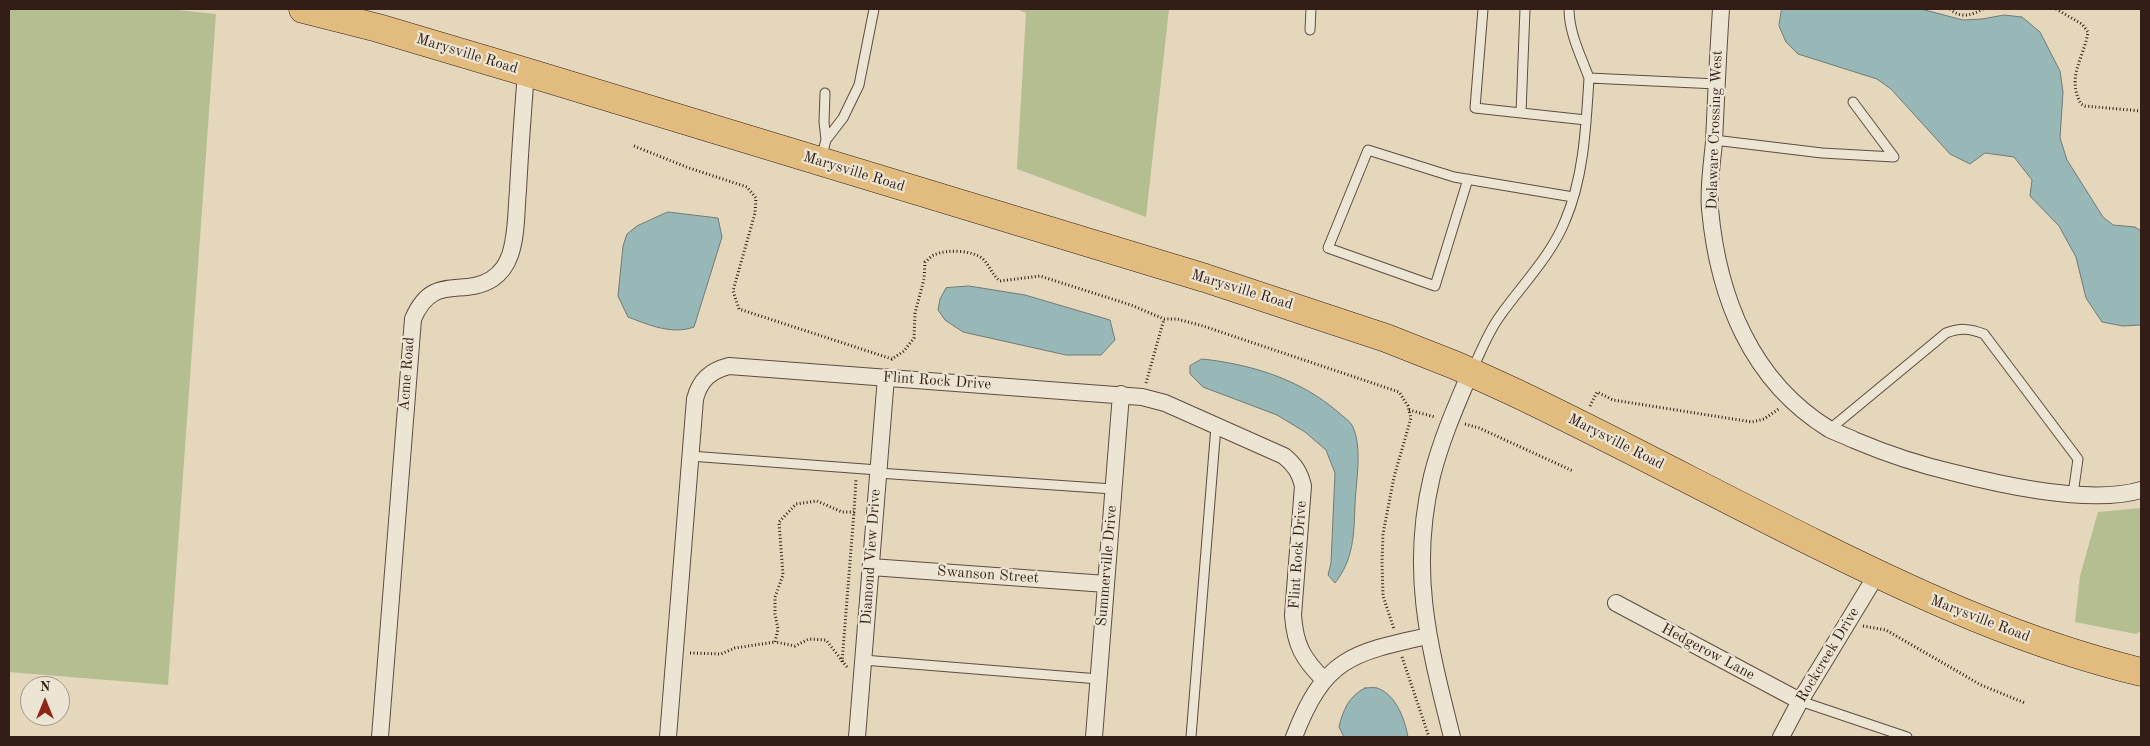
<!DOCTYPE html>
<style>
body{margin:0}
#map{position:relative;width:2150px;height:746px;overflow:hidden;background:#e4d7bc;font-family:"Old Standard TT",serif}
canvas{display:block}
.frame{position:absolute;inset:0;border:10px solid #331e17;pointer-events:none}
.north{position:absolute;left:20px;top:676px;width:50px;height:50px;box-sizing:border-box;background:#ede5d3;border:1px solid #a39588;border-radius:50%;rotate:0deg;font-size:14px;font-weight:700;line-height:20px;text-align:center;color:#331e17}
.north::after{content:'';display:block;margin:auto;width:18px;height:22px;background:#8f2418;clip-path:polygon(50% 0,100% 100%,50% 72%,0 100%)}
</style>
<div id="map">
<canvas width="2150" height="746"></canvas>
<div class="frame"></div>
<div class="north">N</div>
</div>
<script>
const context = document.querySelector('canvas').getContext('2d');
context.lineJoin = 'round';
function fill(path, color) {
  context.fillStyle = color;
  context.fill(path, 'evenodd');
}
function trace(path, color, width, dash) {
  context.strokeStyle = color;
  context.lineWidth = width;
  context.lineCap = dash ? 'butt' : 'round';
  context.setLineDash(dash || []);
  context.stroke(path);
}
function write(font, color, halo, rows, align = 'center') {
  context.font = font + ' "Old Standard TT",serif';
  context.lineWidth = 4.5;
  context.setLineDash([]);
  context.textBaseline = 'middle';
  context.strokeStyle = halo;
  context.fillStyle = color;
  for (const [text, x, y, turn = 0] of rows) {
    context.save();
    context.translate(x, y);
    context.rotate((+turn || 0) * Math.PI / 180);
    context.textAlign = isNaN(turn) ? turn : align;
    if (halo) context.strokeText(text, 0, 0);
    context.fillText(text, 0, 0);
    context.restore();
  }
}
fill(new Path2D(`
 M9,9H168L216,14L168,685L9,672Z
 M1016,9H1169L1146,217L1017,169L1026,13Z
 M2141,508V631L2136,634L2075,622L2080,576L2098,512Z`), '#b5be90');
const water = new Path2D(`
 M1782,9H1921L1963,20L1982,19L2004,15L2022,17L2040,32L2060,71L2063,92L2060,138L2067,160L2103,217L2113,225L2135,227L2141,231V325L2123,326L2102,322L2086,298L2076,257L2059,226L2030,196L2032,180L2014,157L1985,153L1970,164L1950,154L1891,89L1877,79L1798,54L1786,42L1779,26Z
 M668,212L718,218L722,237L694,327C672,335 649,325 628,317L618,296L623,246L627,234L637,226Z
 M969,286L1025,295L1110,320L1115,340L1101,355H1066L963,332L945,320L938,310L940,299L946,288Z
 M1202,359C1250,364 1300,379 1338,412C1342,416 1349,420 1352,425C1363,447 1356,480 1355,504C1354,533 1354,559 1335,583L1328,575L1331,563L1335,473L1326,450L1305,432L1277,415L1203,387L1190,374V366Z
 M1365,688C1369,688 1374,687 1377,688C1396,694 1405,720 1408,737H1344L1339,727C1343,710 1349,696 1365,688Z`);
fill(water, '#97b8b7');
trace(water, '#6f7a77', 1);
const lane = new Path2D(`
 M1483,9L1475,108L1586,120
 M1569,9C1569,33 1581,56 1589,78
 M1310,30L1311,9
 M825,93L824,122L826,140
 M1521,113L1525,9
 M1714,140L1822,153L1894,157L1853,102
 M821,159L826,140L843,118L859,85L874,9
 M1468,179L1435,286L1328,248L1368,150L1454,177L1573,197
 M1472,370C1481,352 1488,332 1500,316C1521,286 1551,256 1565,221C1584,177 1586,126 1589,78L1717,84
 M1830,429L1946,333C1960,328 1969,328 1984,334L2078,459L2073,494
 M690,456L878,470
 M878,473L1113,489
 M863,660L1099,679
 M1800,701L1907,737
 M1191,737L1216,426`);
const street = new Path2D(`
 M1721,9C1718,53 1716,98 1714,142C1712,164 1708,188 1710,209C1718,297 1751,381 1829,429C1837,433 1846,436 1854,440C1887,454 1920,465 1955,473C2006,486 2091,505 2141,490
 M871,567L1106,584
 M1616,603L1800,701
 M380,737L413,319C433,272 462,298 492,279C501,273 507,264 510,255C517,235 516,211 518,190C520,151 523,111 526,72
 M668,737L695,399C700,380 710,371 729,366L1142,397L1165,403L1284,456C1295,465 1300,473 1303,486L1293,615C1295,645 1303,659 1324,680
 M857,737L886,377
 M1094,737L1121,394
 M1294,737C1324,659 1350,653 1428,636
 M1452,737C1429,645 1409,572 1432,476C1441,440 1456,406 1470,373
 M1781,737L1800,701L1877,574`);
const highway = new Path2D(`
 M303,9L378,28L526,72L1205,278L1386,338L1457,366L1516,393C1618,442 1717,495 1818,545C1923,597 2026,644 2141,672`);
trace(lane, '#5f4c40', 11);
trace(street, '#5f4c40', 18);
trace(highway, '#331e17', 29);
trace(new Path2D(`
 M1950,9C1961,19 1972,15 1983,9
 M2056,9L2082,24L2088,32C2084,58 2066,77 2081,104L2085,106L2141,111
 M634,146L689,168L747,187L756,198L755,213L733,291L739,309L892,359L904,351L914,338L915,313L924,279L925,262C928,260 931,256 934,255C946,249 973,250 983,259C990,266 992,275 1000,281L1040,276L1131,305L1164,319H1177L1203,326L1399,392L1408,406L1411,418L1394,477L1383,534L1382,562L1383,596L1394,629
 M1146,383L1164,319
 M1590,406L1597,392L1613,400L1752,422L1764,419L1780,408
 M1409,410L1435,417
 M1465,424L1479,428L1573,471
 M1863,626L1886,630L1981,685L2025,703
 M690,653L721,654L735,648L775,642
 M1402,657L1429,737
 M842,662L854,512
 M847,667L826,640L809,639L795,646L775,642L778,629L775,614V597L783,575L779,522L796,504L817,501L842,512H854L856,480`), '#331e17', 3, [1, 2.5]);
trace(lane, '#ede5d3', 9);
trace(street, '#ede5d3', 16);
trace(highway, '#e2bc7e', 28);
write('15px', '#331e17', '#ede5d3', [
 ["Marysville Road",467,54,17],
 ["Delaware Crossing West",1715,130,-88],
 ["Marysville Road",854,172,17],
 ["Marysville Road",1242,290,17],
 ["Acme Road",407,374,-86],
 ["Flint Rock Drive",937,381,4],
 ["Marysville Road",1616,442,27],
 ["Flint Rock Drive",1298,555,-86],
 ["Diamond View Drive",871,557,-86],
 ["Summerville Drive",1107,566,-85],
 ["Swanson Street",988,575,4],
 ["Marysville Road",1980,619,21],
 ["Hedgerow Lane",1708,652,28],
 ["Rockcreek Drive",1828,655,-59]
]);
</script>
